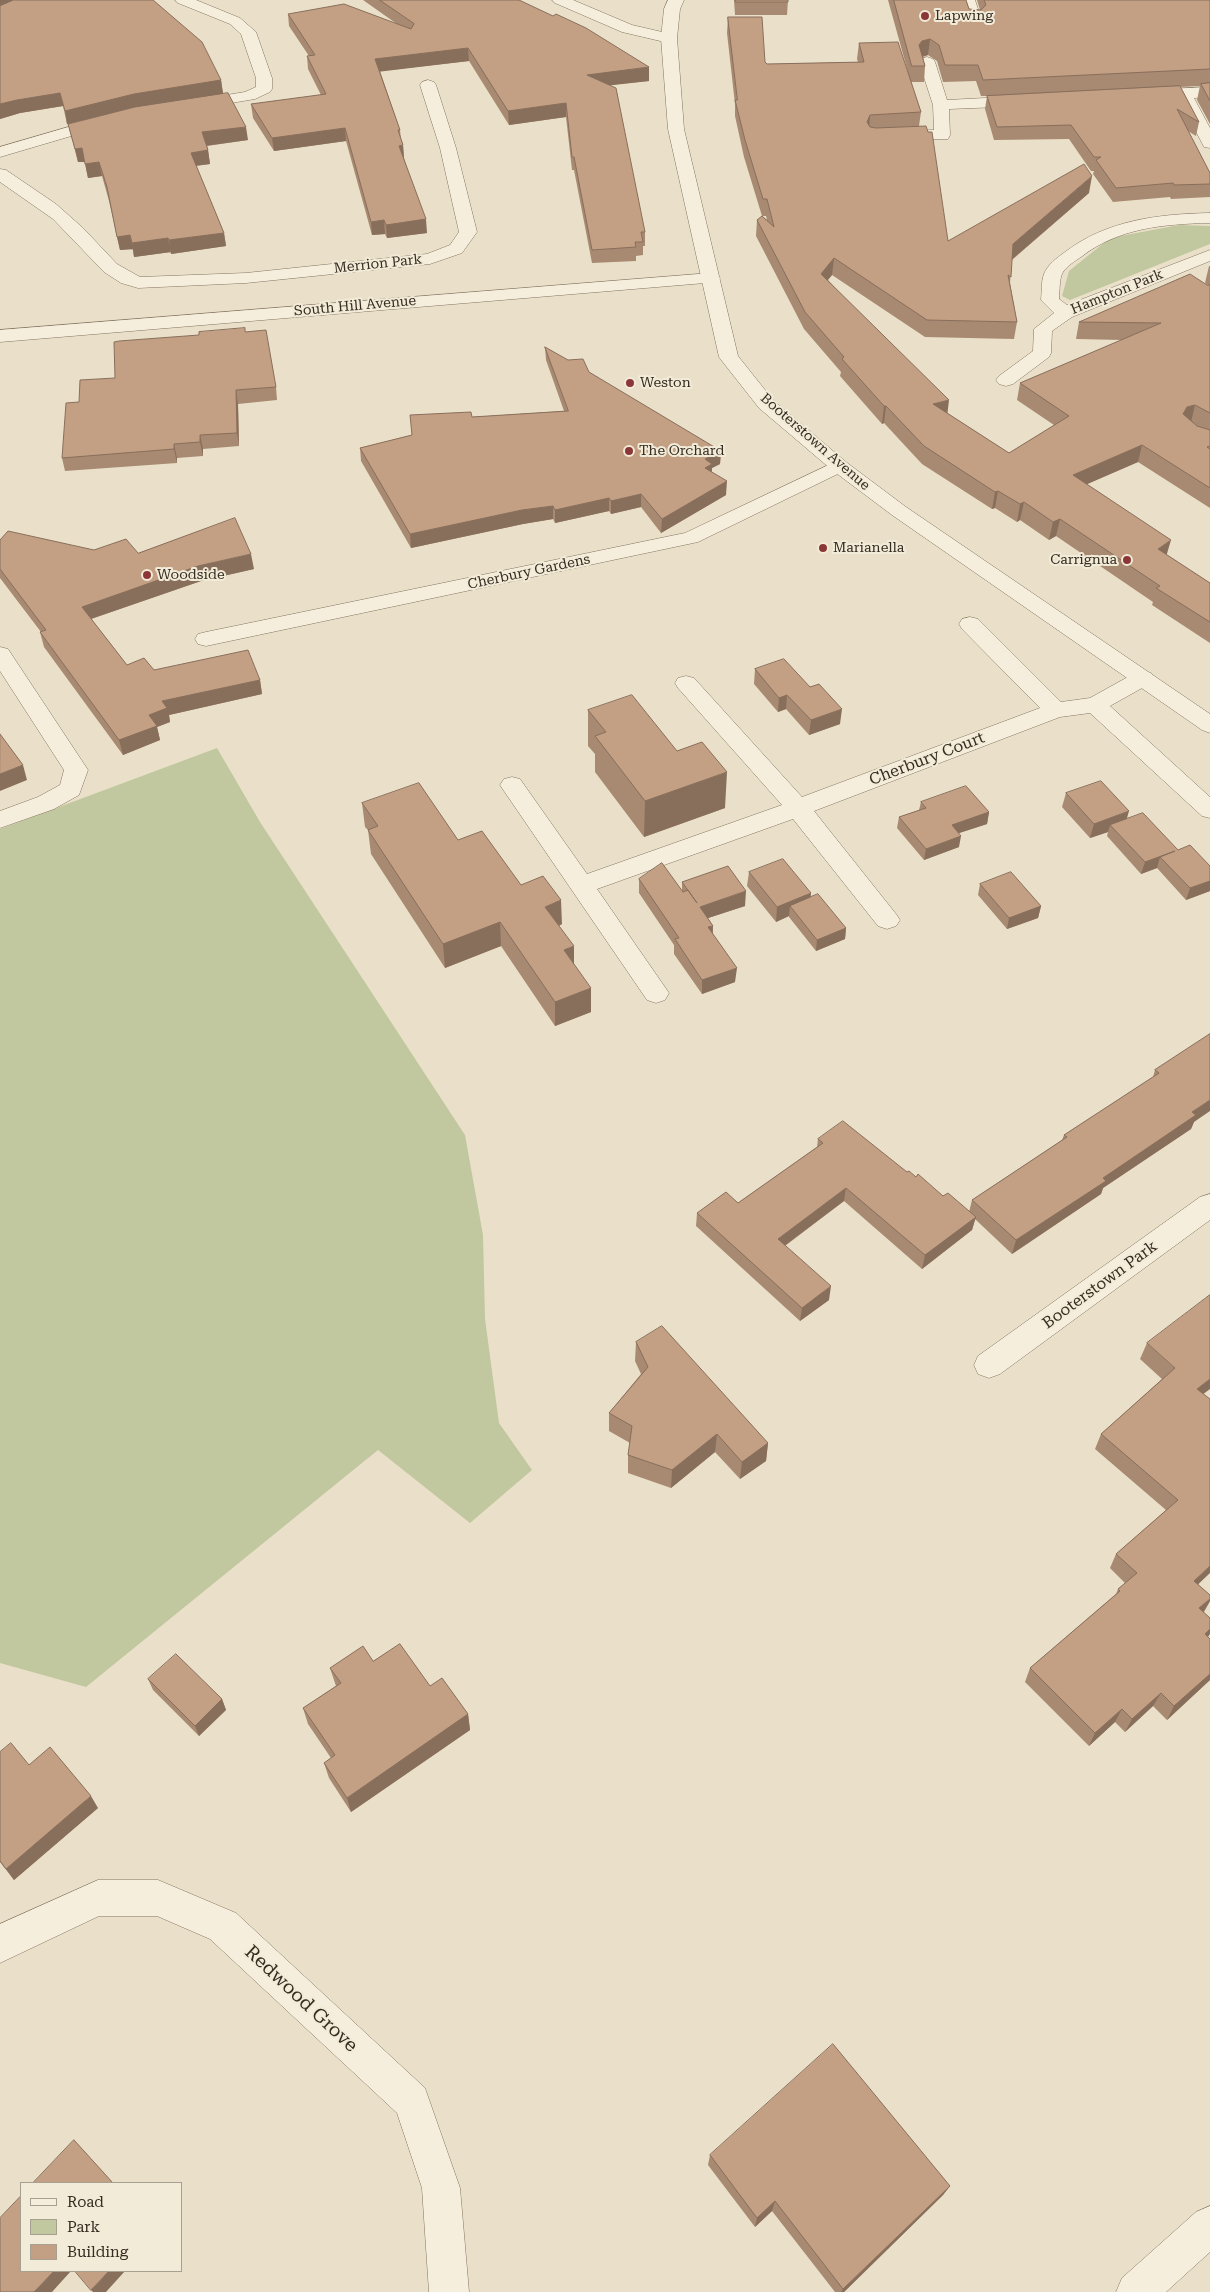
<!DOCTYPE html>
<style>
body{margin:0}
#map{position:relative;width:1210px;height:2292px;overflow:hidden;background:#eae0c9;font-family:"Roboto Serif",serif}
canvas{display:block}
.legend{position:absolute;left:20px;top:2182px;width:162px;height:90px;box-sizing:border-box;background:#f2ebd8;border:1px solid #a79f8f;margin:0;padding:6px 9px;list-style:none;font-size:15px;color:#362c22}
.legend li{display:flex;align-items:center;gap:10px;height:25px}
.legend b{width:25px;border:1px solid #a79f8f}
</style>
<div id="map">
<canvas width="1210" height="2292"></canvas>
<ul class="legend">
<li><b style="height:6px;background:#f5eedc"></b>Road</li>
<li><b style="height:14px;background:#c1c79e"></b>Park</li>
<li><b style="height:14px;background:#c39f83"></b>Building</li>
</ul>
</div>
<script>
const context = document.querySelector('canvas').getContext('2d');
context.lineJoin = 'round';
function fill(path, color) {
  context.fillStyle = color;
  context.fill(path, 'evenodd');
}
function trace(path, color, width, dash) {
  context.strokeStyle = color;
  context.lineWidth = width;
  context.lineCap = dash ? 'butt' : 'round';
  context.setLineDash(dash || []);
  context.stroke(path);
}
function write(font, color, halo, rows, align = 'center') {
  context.font = font + ' "Roboto Serif",serif';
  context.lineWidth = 4;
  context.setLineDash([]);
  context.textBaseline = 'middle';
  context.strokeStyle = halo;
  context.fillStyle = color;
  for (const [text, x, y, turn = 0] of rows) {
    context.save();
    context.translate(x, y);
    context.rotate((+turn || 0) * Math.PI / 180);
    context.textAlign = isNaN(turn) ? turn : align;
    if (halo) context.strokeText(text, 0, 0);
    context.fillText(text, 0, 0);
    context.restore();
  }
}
fill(new Path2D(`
 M1179,225L1210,226V244L1070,300L1062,296L1069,271L1110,238Z
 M217,748L260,822L465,1135L483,1235L485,1319L499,1423L532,1470L470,1523L378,1450L86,1687L0,1663V829Z`), '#c1c79e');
const minor = new Path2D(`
 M175,0H196L240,18L256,32L272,78V89L270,92L255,99L195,109L189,107L187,104L189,101L245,92L256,87V78L241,34L230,24L178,3Z
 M552,0H573L632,25L675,35L677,38L675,41L669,43L622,32L555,3Z
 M959,0H975L982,21L979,24H969Z
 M927,57L933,59L935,62L947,100L1024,96L1030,98L1032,101L1030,104L1024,106L949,109L950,135L948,139L890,140L888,136L890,132L896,131L934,130L933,105L919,62L921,59Z
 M428,80L434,82L436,85L456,148L477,232L462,253L430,264L246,283L138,288L121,283L104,272L53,219L0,182V169L6,170L56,204L83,228L117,264L140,277L246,273L427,254L450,245L459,232L440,148L420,85L422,82Z
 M1210,87V97L1194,98L1210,128V148L1204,147L1202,143L1178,98H1141L1139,95L1141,92L1147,90Z
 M106,116L112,118L114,121L112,124L0,157V147Z
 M1210,213V223C1164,224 1118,228 1081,257C1075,261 1067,266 1063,272C1059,279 1060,290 1059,299L1067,305L1210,250V261L1072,317L1052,331L1051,353L1049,357L1013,384L1006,386L999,384L996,380L999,376L1033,351L1034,329L1054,313L1041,300C1042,291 1041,282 1044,274C1048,264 1057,258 1065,252C1107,220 1159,214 1210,213Z
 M711,273L717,274L720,278L717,282L0,342V330Z
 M839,460L846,462L849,466L846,470L698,542L206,646L198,644L195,639L198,634L206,632L685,533Z
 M970,617L978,619L1061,702L1090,698L1135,673L1143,671L1151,673L1154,678L1151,683L1110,706L1210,797V818L1202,816L1090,713L1060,717L814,811L896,914L900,920L896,926L887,929L878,926L793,819L597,889L669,993L665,1000L656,1003L647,1000L504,791L500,785L504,779L512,777L520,779L587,874L782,805L678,688L675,683L678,678L686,676L694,678L802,797L1040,708L962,629L959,624L962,619Z
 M0,647L8,649L88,770L79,795L54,809L0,828V811L38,797L60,785L64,770L0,671Z
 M1210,1194V1220L1000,1374L989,1378L978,1374L974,1365L978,1356L1200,1197Z
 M98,1880H158L236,1913L425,2088L460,2188L469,2292H429L422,2188L397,2113L210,1939L157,1916H99L0,1963V1924Z`);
const tertiary = new Path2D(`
 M668,0H684L680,9L677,38L684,129L738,356L773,400L846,462L906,507L1210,714V733L1202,730L892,515L832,470L759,408L722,361L719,357L668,129L661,38L664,9Z
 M1210,2206V2252L1166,2292H1116L1122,2278L1196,2212Z`);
trace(minor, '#847460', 1);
trace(tertiary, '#847460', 1);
fill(minor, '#f5eedc');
fill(tertiary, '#f5eedc');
fill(new Path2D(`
 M0,0L221,80L223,93L248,140L207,146L208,150L210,164L196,166L224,233L226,246L171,254V252L134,257L133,249L120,250L109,201L102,176L88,178L85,162H78L68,124H67L63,106L20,113L0,119Z
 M363,0H519L649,81L609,85L645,232V246H643V255L636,256V261L592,263L574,170H572L566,117L509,125L469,61L380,71L400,130L401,139L403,145L404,158L427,233L387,238L385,234L372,235L346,141L274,151L253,118L251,104L321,95L308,69L307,56H309L289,26L288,14L397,24Z
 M734,0H788L787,15H735Z
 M888,0H966L969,9L980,10L977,0H1210V124L1197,100L1200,86L1180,87L1199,122L1196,136L1188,131L1210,173V197L1171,199L1170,197L1113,202L1093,174L1094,171H1091L1069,139L994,140L985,109L987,96H981L976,81L943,82L937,61L928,55L923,57L925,66L924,82H911L921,112L919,126L948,241L1089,193L1012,260L1010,283L1017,322L1014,339L925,337L832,275L828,280L947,413L1009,453L1054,425L1017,400L1020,383L1122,340L1076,339L1079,322L1208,285L1205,283L1209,266H1210V508L1138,462L1087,484L1167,555L1210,583V643L1152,605L1153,602L1056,536L1049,540L1020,520L1017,522L995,508L992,509L922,464L884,423L882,424L840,376L841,372L804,329L756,236L757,220L762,216L744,157L735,116V104L727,33L728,17L767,64L858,62L857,59L859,43L908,72ZM762,216H766L767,220Z
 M245,332L276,387L277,400L238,404L239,446L203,449V456L177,458V463L65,471L62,458L79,402L115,378Z
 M545,347L721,451L720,464L712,468V472L726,495L661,533L641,507L611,514L609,511L555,523L553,519L523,524L411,548L361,461L360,448L412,435L472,417L564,411L546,360Z
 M0,540L94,550L138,553L254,569L201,581L91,619L127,665L154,670L260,680L262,694L169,715L170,722L157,727L160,740L123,755L44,647L40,632H41L0,578Z
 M755,669L810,687L840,724L809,735L786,709L778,712L754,684Z
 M588,710L677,751L725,808L644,837L595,772V754L588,746Z
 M1066,793L1127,819L1178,850L1210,866V891L1186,900L1157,868L1141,874L1107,836L1108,832L1090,838L1062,807Z
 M921,802L989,812L987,824L959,833V847L924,860L897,828L899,817L919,810Z
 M362,803L458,840L521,885L562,924L559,926L591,1012L555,1026L501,946L445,968L371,854L368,830L365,827Z
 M749,872L811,897L846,928L845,939L816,951L789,917V916L776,922L747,886Z
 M639,879L682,891V882L745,906L708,918L713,926V934L735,982L702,994L674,954V945L639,893Z
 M980,884L1041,906L1038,918L1007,929L978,895Z
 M1210,1034L1194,1122L1191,1129L1103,1188L1101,1194L1012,1254L975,1219L972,1230L922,1269L844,1201L785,1246L829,1300L800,1321L696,1226L697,1213L738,1203L817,1147L818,1139L907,1172L916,1177L943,1196L969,1212L972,1200L1062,1140L1064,1135L1153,1077L1155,1070Z
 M636,1342L768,1443L766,1461L740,1479L715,1452L671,1488L628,1473V1455L630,1443L609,1431V1413L641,1374L635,1361Z
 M1147,1343L1204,1394L1198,1584L1210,1599V1601L1204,1612L1208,1637L1210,1639V1680L1167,1720L1153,1706L1125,1732L1115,1722L1089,1746L1025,1682L1030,1668L1116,1594L1118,1589L1125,1583L1110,1568L1116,1554L1166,1510L1095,1449L1101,1434L1162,1379L1140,1359Z
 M373,1661L430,1686L468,1714L470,1730L351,1812L329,1778L324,1763L331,1758L308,1724L303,1708L336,1686L330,1668Z
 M148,1679L222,1699L226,1710L199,1736L153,1690Z
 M0,1752L29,1765L98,1808L14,1880L0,1862Z
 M710,2155L950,2186L943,2195L844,2292H835L772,2211L755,2227L708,2165Z`), '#a88971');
fill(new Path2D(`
 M0,0H14L0,6Z
 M930,39L928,55L920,57L919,45L922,41Z
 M468,48L469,61L377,72L375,59Z
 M649,67V81L587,88V75Z
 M221,80L223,94L137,107L67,124L65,111L134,94Z
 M60,93L63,106L20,113L0,119V104L17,100Z
 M566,103V117L509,125L508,111Z
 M870,115L869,131L867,122Z
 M246,127L248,140L204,146L202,132Z
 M345,128L346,141L274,151L272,138Z
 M403,145L404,159L399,146Z
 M82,148L85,162H78L75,149Z
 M208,150L210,164L193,166L191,153Z
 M99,162L102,176L88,178L85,164Z
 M1092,176L1089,193L1010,261L1013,244Z
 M426,219L427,233L387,238L386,225Z
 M384,220L385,234L372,235L371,222Z
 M224,233L226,246L171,254L169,240Z
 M130,235L133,249L120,250L117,237Z
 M168,238L171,252L134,257L132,243Z
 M834,258L832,275L819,290L821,274Z
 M236,390L238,404L239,446L237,433Z
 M949,400L947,417L933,404Z
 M1195,405L1191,422L1183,414L1187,407Z
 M884,406H886L884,423L882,424Z
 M200,435L203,449V456L200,442Z
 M174,444L177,458V463L174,449Z
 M1142,445L1138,462L1069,492L1073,475Z
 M721,451L720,464L712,468L711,477L704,481L705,459Z
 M727,481L726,495L661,533L662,519Z
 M998,491L995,508L992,509L995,492Z
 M641,494V507L611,514V501Z
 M609,498V511L555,523V510Z
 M1024,502L1020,520L1017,522L1020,504Z
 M553,506V519L523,524L411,548L410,534L522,510Z
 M1060,519L1056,536L1049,540L1053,522Z
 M1171,540L1166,557L1158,549Z
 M251,554L254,569L201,581L85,621L82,607L198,566Z
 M260,680L262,694L169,715L170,722L157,727L160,740L123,755L119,740L149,715L162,701Z
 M787,695L786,709L778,712L779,698Z
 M842,709L840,724L809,735L811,720Z
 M23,765L27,780L0,791V774Z
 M727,772L725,808L644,837L645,801Z
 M1129,811L1125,825H1110L1108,832L1090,838L1094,824Z
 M989,812L987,824L950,836L952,825Z
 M961,836L959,847L924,860L926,849Z
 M1175,851L1160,857L1157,868L1141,874L1145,862Z
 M1210,881V891L1186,900L1190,888Z
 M746,891L745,906L699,921L700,907Z
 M811,893L810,908L790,906L789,916L776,922L777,907Z
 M561,900L562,924L546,931L545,907Z
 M1041,906L1038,918L1007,929L1009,918Z
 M500,922L501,946L445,968L443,944Z
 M713,926L712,940L708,927Z
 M846,928L845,939L816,951L817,940Z
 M574,946V970L564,950Z
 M737,968L735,982L702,994V980Z
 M591,988V1012L555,1026V1002Z
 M1210,1100V1111L1194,1122L1191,1129L1103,1188L1101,1194L1012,1254L1016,1240L1192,1112Z
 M846,1188L844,1201L776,1252L778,1239Z
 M976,1217L972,1230L922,1269L925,1255Z
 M831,1286L829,1300L800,1321L802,1308Z
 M1210,1379V1389L1190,1404L1197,1389Z
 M717,1434L715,1452L671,1488L672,1470Z
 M768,1443L766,1461L740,1479L742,1462Z
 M1210,1566V1573L1187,1595L1194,1581Z
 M1210,1599V1601L1204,1611L1192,1622L1199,1608Z
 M1210,1629V1634L1208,1637L1205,1634Z
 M1210,1674V1680L1167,1720L1174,1706Z
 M1161,1693L1153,1706L1125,1732L1132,1719Z
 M222,1699L226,1710L199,1736L195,1726Z
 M1122,1709L1115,1722L1089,1746L1095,1733Z
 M468,1714L470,1730L351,1812L347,1798Z
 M91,1796L98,1808L14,1880L6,1869Z
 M950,2186L943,2195L844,2292H841L843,2289Z
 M775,2201L772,2211L755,2227L757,2218Z
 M54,2271H71L52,2292H34Z
 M109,2271H125L106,2292H93L91,2290Z`), '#886f5c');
const building = new Path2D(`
 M14,0H153L202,42L221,80L134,94L65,111L60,93L17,100L0,104V6Z
 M380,0H519L553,16L556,14L586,28L649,67L587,75L616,88L645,232H641L643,242H635L636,247L592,250L574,157H572L566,103L508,111L468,48L375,59L400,130H398L403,145L399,146L426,219L386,225L384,220L371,222L345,128L272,138L251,104L326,94L307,56L315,55L288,14L344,4L411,29L414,24Z
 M735,0H788V2H736Z
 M894,0H966L969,9L981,10L986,5L984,0H1210V69L983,80L978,65H945L939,45L930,39L922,41L919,45L925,66H912Z
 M728,17H762L765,62L767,64L864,62L859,43L898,42L921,112L870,115L867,122L870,127L876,128L926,126L928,132H932L948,241L1084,164L1092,176L1013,244L1011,277L1008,275L1017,322L927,320L834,258L821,274L949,400L933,404L1009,453L1069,416L1020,383L1161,323L1079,322L1190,274L1207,285H1210V413L1195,405L1187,407L1183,414L1197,426L1210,430V446L1207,447L1210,449V488L1142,445L1073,475L1171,540L1158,549L1210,583V622L1156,588L1160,586L1060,519L1053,522L1024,502L1020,504L998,491L995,492L924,446L886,406H884L842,359L844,357L805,312L757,220L762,216L774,227L767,199H763L745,140L735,100H737Z
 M1210,83V101L1201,84Z
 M1180,86L1199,122L1177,109L1210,173V184L1174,185L1173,183L1116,188L1096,160L1101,157H1094L1071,125L997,127L987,96Z
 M228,93L246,127L202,132L208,150L191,153L224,233L169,240L168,238L132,243L130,235L117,237L107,187L99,162L85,164L82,148L75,149L68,124L135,107Z
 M245,328V332L266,330L276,387L236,390L237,433L200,435V442L174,444V449L62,458L66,403L79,402L80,380L115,378L114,342L119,341L199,335V332Z
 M545,347L568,360L583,359L589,372L721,451L705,459L712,464L705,468L727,481L662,519L641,494L611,501L609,498L555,510L553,506L522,510L410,534L360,448L412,435L410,415L471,412L472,417L568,411Z
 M235,518L251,554L198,566L82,607L127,665L144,658L154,670L248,650L260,680L162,701L167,708L149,715L157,726L119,740L40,632L46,630L0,569V540L8,531L94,550L126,539L138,553Z
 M784,659L810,687L819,684L842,709L811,720L787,695L779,698L755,669Z
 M632,695L677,751L702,742L727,772L645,801L595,736L606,732L588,710Z
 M0,734L23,765L0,774Z
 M1101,781L1129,811L1094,824L1066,793Z
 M419,783L458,840L482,831L521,885L543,876L561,900L545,907L574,946L564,950L591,988L555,1002L500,922L443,944L368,830L378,826L362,803Z
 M966,786L989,812L952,825L961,836L926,849L899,817L926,808L921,802Z
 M1143,813L1178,850L1190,845L1210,866V881L1190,888L1160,857L1175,851L1145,862L1110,825Z
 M783,859L811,893L777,907L749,872Z
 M662,863L683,892L688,890L697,903L682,882L728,866L746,891L700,907L713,926L708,927L737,968L702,980L675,939L679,938L639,879Z
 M1011,872L1041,906L1009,918L980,884Z
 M818,894L846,928L817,940L790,906Z
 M1210,1034V1100L1192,1112L1196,1115L1103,1178L1106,1181L1016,1240L972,1200L1067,1137L1064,1135L1159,1073L1155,1070Z
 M843,1121L907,1172L909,1171L916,1177L918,1174L943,1196L948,1193L976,1217L925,1255L846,1188L778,1239L831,1286L802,1308L697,1213L726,1192L738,1203L823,1143L818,1139Z
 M1210,1295V1379L1197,1389L1210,1399V1566L1194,1581L1210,1595V1599L1199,1608L1210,1618V1629L1205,1634L1210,1639V1674L1174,1706L1161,1693L1132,1719L1122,1709L1095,1733L1030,1668L1120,1591L1118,1589L1137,1573L1116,1554L1178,1500L1101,1434L1175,1368L1147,1343Z
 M662,1326L768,1443L742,1462L717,1434L672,1470L628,1455L632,1426L609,1413L648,1367L636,1342Z
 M400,1644L430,1686L442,1678L468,1714L347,1798L324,1763L335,1755L303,1708L341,1683L330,1668L363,1646L373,1661Z
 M176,1654L222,1699L195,1726L148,1679Z
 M11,1743L29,1765L50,1747L91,1796L6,1869L0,1861V1752Z
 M833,2044L950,2186L843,2289L775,2201L757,2218L710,2155Z
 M74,2140L113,2183H33Z
 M21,2196V2271H54L34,2292H0V2218Z
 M75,2271H109L91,2290Z`);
fill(building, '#c39f83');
trace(building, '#886f5c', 1);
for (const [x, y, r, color] of [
 [925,16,5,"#8c3737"],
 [630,383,5,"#8c3737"],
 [629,451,5,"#8c3737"],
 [823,548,5,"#8c3737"],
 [1127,560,5,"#8c3737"],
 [147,575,5,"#8c3737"]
]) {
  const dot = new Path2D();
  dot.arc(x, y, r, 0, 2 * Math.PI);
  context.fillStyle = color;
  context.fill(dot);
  trace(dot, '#f2ebd8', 2);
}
write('14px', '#362c22', '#f2ebd8', [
 ["Lapwing",935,16],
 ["Weston",640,383],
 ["The Orchard",639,451],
 ["Marianella",833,548],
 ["Carrignua",1117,560,"right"],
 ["Woodside",157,575]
], 'left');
write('14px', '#362c22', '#f2ebd8', [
 ["Merrion Park",378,264,-6],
 ["Hampton Park",1117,292,-22],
 ["South Hill Avenue",355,306,-5],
 ["Booterstown Avenue",815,442,41],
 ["Cherbury Gardens",529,572,-12]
]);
write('16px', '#362c22', '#f2ebd8', [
 ["Cherbury Court",927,759,-21],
 ["Booterstown Park",1100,1285,-36]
]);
write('19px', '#362c22', '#f2ebd8', [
 ["Redwood Grove",301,1999,43]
]);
</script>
